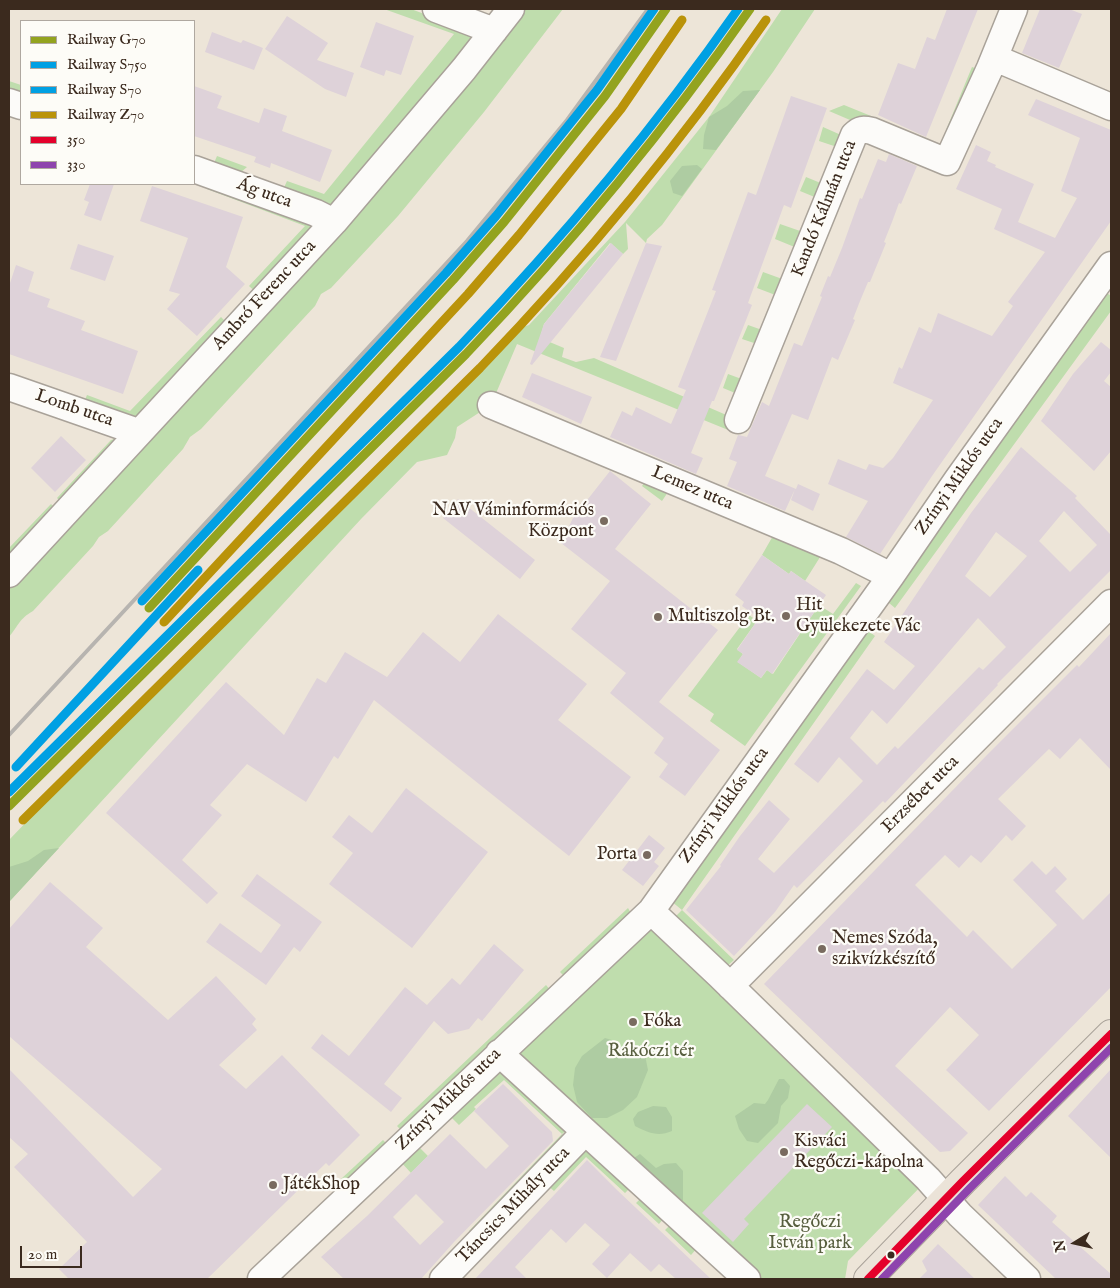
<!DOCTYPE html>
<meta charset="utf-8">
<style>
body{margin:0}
#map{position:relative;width:1120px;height:1288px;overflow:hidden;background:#ede5d8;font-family:"IM FELL English",serif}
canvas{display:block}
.frame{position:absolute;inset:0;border:10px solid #3b2a1e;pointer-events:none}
.legend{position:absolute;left:20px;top:20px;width:175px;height:165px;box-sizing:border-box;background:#fdfcf7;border:1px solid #afa8a0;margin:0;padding:6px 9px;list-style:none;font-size:15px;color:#3b2a1e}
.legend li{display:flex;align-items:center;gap:10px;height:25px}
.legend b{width:25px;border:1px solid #afa8a0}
.north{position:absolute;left:1050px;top:1218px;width:50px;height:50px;-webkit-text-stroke:4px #fdfcf7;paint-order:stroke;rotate:260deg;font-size:14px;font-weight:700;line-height:20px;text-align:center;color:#3b2a1e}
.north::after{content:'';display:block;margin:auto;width:18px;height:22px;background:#3b2a1e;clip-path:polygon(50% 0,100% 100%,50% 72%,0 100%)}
.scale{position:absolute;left:20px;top:1246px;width:62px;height:22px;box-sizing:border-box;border:2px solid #3b2a1e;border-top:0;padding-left:6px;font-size:15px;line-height:18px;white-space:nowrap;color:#3b2a1e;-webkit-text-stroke:4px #fdfcf7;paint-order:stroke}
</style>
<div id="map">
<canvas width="1120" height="1288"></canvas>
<div class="frame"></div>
<ul class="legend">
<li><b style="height:6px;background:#93a31f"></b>Railway G70</li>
<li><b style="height:6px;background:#00a0e3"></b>Railway S750</li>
<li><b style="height:6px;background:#00a0e3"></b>Railway S70</li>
<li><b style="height:6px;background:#ba930a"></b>Railway Z70</li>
<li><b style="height:6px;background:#e4002b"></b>350</li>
<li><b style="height:6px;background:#8e44ad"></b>330</li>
</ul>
<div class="north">N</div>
<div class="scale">20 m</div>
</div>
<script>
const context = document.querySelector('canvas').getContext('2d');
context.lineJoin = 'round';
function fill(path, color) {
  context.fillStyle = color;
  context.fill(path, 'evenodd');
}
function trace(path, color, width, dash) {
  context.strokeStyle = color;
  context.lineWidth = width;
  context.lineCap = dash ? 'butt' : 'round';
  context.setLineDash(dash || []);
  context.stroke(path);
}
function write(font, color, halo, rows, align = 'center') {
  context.font = font + ' "IM FELL English",serif';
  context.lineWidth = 4.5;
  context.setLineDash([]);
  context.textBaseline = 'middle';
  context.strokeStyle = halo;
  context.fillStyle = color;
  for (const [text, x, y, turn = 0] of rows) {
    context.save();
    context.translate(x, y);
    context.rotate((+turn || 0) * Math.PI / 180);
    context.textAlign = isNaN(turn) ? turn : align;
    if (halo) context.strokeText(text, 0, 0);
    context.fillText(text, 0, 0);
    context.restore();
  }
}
fill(new Path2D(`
 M384,9H411L464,29L495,45L524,9H563L484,112L398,216L331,288L321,294L315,306L201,429L190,437L183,449L108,531L99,537L93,546L33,611C19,619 19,625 9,637V548L51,504L62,515L68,509L57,498L111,440L121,437L83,405L87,395L130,411L221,317L233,329L262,298L249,286L305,226L207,189L210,181L282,192L287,181L324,194L454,34Z
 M782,9H815L773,72L662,225L647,239L646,243L626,223L628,249L623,254L610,243L544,324L540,338L564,348L562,357L576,362L594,358L738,420V434L517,344L491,405L457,427L455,438L447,455L417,462L361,519L9,902V840L223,617L449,393L452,396L470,379L504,340H508L520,328L529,325L625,222L709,117Z
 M972,67L980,70L953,133L946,130Z
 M9,81L21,85V100L9,95Z
 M844,105L930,140L928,143L868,119L850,120L829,111Z
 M823,127L841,135L837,147L819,141Z
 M217,156L247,167L240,173L214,163Z
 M806,177L823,184L817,198L800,191Z
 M780,224L803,232L797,248L775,239Z
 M763,272L785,280L778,296L757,288Z
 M1103,290L1111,296V311L895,608L883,598Z
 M748,325L765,331L760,345L742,339Z
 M728,374L747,381L740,395L723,388Z
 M646,480L670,489L662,501L642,486Z
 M774,534L822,554L805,581L791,571L789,574L762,555Z
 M856,583L861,586L745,746L710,721L714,714L688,696L749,615L757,621L737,649L743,654L738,662L761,678L767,670L773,674L819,605L833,614Z
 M865,628L875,636L682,910L734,960L725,968L674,918L682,910L671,901Z
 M628,908L632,915L566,978L560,972Z
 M651,911L928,1179L848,1261L845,1279H747L499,1053Z
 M546,985L551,991L402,1131L397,1126Z
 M494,1070L509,1072L568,1129L562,1134L568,1140L475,1236L469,1231L562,1134L504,1080L474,1107L476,1109L459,1125L447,1113Z
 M383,1140L388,1145L349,1187L341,1179Z
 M417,1145L428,1156L411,1173L400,1161Z
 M586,1146L632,1186L625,1193L586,1157L554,1191L547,1185Z
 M643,1196L665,1217L659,1224L636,1203Z
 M672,1223L698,1247L691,1255L665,1230Z`), '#bfddad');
fill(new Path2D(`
 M760,90L716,150L703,149L704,135L709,117L727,106L743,91Z
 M697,165L702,169L682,196L673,193L670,181L682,166Z
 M59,848L9,902V867L28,861L44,850Z
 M605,1038L615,1041V1051L625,1054L633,1049L645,1055L648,1070L637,1097L623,1110L607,1118H592L577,1102L573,1085L575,1068L582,1056Z
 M779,1079H784L790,1086L788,1098L781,1106L778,1123L758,1143L747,1141L739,1129L735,1116L754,1103L765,1104L768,1100Z
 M653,1106L666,1107L672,1117V1131C658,1137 649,1133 635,1126L633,1119L638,1112Z
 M640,1154L656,1168L664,1164L676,1163L683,1171V1200L680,1207L634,1158Z`), '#aecca2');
fill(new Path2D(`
 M947,9H978L926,137L878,115L898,63L915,69L927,37L935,40Z
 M1040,9H1069L1082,14L1059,68L1022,53Z
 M287,16L328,43L317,60L354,73L346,97L325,89L265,49Z
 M376,22L414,36L401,75L386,70L384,76L360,67Z
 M212,32L241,43L243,40L263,48L254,70L205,52Z
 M194,86L222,96L217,108L259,123L264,108L287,116L282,131L332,150L320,182L271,163L270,168L254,162L256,157L194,136Z
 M791,96L827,108L791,208L784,205L748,303L752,305L714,401H712L691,453L703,458L696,474L610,437L622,411L632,416L636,407L671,424L686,390L678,387L716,291L712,290L748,192L756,195Z
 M1036,99L1111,130V221L932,476L880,554L846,537L868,501L828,484L838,459L866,470L869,464L883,468L893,458L933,400L893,383L899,367L902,369L919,327L931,333L938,313L992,336L1013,306L1008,302L1045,252L994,229L1002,209L956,189L976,145L991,152L987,161L996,165L995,167L1034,184L1018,222L1055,238L1077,198L1061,191L1080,138L1028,115Z
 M889,154L917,166L901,204L899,203L892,222L884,242L886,243L870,282H868L860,301L853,319L855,320L838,360L832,357L808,420L792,414L765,476L796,489L798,484L820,494L813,511L791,500L795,489L785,511L727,486L737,462L729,459L738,435L747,437L762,402L769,406L794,343L802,346L822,297L820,296L828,276L830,277L842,248L860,198L862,199L878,159L886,162Z
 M90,184H114L101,221L84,215L89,202L84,200Z
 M152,186L243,217L226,267L245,284L197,336L167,309L180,294L169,291L188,238L140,221Z
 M611,243L623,254L532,365L530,364L544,324Z
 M646,243L662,246L616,361L600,357Z
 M78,244L114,256L105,281L70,269Z
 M16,265L34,272L28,291L50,299L47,307L85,321L81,330L138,351L123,394L9,354V286Z
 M1101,342L1111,350V372L1104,381L1111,387V451L1094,471L1041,421L1073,374Z
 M532,373L592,397L581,424L522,397Z
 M61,436L86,460L55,492L31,468Z
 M1021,447L1077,496L1075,498L1110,534L1111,532V570L997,684L998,685L885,803L883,801L797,888L794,885L775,912L734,956L686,910L721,866L720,865L740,836L769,800L790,819L758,859L774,873L863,781L839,757L818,783L794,764L867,669L894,690L915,666L884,642L971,513ZM1064,511L1097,545L1070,572L1039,541ZM996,532L1027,556L990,597L965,576ZM978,618L1006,647L983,670L979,667L898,749L895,746L877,765L850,738L872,710L887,724Z
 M610,471L651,504L615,549L718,630L659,702L720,750L685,796L659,777L668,764L654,753L664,738L610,693L626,673L571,629L610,581L561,543L573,518Z
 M458,499L535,560L520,579L443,518Z
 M762,555L789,574L791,571L826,595L772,674L767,670L761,678L737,662L743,654L737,650L759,618L742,606L744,602L735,595Z
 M498,614L587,684L558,720L631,777L569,856L374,700L338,759L334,756L306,802L247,764L210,805L222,815L182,860L218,893L207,904L106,813L226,682L284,735L317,678L326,683L345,652L387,677L423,632L460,662Z
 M1111,633V770L1080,738L1060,759L1049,749L998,799L1026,826L1012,841L1006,835L981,863L971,855L959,868L945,855L915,885L967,937L973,930L1012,969L1057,925L1013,880L1032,861L1046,875L1055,866L1067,879L1055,891L1083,920L1111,892V987L989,1111L946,1070L979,1035L950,1007L895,1066L968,1133L950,1151L940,1152L764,984L986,756L1077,665L1079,667Z
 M406,788L488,852L412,948L329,884L353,853L332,837L349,815L372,833Z
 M649,835L665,848L654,862L659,866L643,886L622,870Z
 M257,874L322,922L300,952L294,947L266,985L206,942L220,923L261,953L281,925L241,896Z
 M50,882L103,928L86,947L168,1020L216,976L256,1019L252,1024L257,1030L219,1065L246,1089L282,1055L360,1135L329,1166L326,1163L207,1279H69L59,1269L87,1242L14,1167L28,1154L9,1137V1069L133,1197L162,1169L9,1036V929Z
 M494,944L524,970L482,1021L478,1018L469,1029L448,1034L434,1021L384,1084L402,1098L391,1112L311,1048L322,1034L349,1056L405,987L427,1005L452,978L460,985Z
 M1111,1069V1158L1068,1116Z
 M503,1084L552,1132L553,1141L454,1242L421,1279H344L321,1257L367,1216L450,1134L486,1169L509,1146L474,1111ZM416,1194L444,1222L420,1245L393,1217Z
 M807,1104L832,1127L744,1219L749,1224L733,1242L702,1213Z
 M587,1160L617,1190L711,1279H676L659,1264L651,1272L630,1253L607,1278L592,1264L610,1245L585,1223L566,1243L551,1229L515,1267L527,1279H475Z
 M1005,1176L1026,1197L1031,1192L1057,1216L1052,1222L1111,1274V1279H1056L978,1205Z
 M938,1244L975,1279H919L927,1271L922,1261Z`), '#ded2d9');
const minor = new Path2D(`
 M436,9L494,31
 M995,58L1111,107
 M9,102L21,106
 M194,169L316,213L334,222
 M9,387L138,432
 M491,405L841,551L891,576
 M738,420L854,135C860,129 863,129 872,131L947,162L990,68L1014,9
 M9,574L334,222L464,69L511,9
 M651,911L719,975L928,1179L960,1215L1027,1279
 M730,986L1111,603
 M499,1053L747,1279
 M261,1279L651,911L891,576L957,480L1111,265
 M443,1279L585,1132`);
const major = new Path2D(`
 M868,1279L963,1181L1111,1034`);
trace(minor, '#a9a299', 29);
trace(major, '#a9a299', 30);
trace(minor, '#fcfbf9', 26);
trace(major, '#ebe3d8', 28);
trace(new Path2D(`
 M9,735L467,241L567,120L648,9`), '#b7b4b0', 4);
trace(new Path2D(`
 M868,1279L963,1181L1111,1034`), '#e4002b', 8);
trace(new Path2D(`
 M882,1279L970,1188L1111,1048`), '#8e44ad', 8);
trace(new Path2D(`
 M149,608L453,280L504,222L605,96L666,9
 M9,806L466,354C569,246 664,132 750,9`), '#93a31f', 9);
trace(new Path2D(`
 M16,767L198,570`), '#00a0e3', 9);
trace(new Path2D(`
 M142,601L446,273L496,216L597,90L654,9
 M9,792L459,347C560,241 654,129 738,9`), '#00a0e3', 9);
trace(new Path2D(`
 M164,622L468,294L519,235L621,109L682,20
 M23,820L480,368C585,259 680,144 766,20`), '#ba930a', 9);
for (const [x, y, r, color] of [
 [604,521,5,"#796b5f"],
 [786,616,5,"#796b5f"],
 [658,617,5,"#796b5f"],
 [647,855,5,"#796b5f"],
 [822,949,5,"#796b5f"],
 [633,1022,5,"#796b5f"],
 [784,1152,5,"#796b5f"],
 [273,1185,5,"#796b5f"],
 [891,1255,4.5,"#3b2a1e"]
]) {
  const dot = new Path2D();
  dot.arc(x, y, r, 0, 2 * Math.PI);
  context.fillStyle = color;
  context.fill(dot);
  trace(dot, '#fdfcf7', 2);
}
write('18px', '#3b2a1e', '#fdfcf7', [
 ["Ág utca",264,194,20],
 ["Kandó Kálmán utca",825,209,-68],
 ["Ambró Ferenc utca",265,296,-47],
 ["Lomb utca",74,409,19],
 ["Zrínyi Miklós utca",960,477,-55],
 ["Lemez utca",692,489,23],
 ["Erzsébet utca",921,795,-45],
 ["Zrínyi Miklós utca",725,806,-54],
 ["Zrínyi Miklós utca",449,1100,-44],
 ["Táncsics Mihály utca",514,1206,-46]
]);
write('18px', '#3b2a1e', '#fdfcf7', [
 ["NAV Váminformációs",594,511,"right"],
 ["Központ",594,532,"right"],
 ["Hit",796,606],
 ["Gyülekezete Vác",796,627],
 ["Multiszolg Bt.",668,617],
 ["Porta",637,855,"right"],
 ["Nemes Szóda,",832,939],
 ["szikvízkészítő",832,960],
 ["Fóka",643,1022],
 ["Kisváci",794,1142],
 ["Regőczi-kápolna",794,1163],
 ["JátékShop",283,1185]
], 'left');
write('18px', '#575e3e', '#fdfcf7', [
 ["Rákóczi tér",651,1052],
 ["Regőczi",810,1223],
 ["István park",810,1244]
]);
</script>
